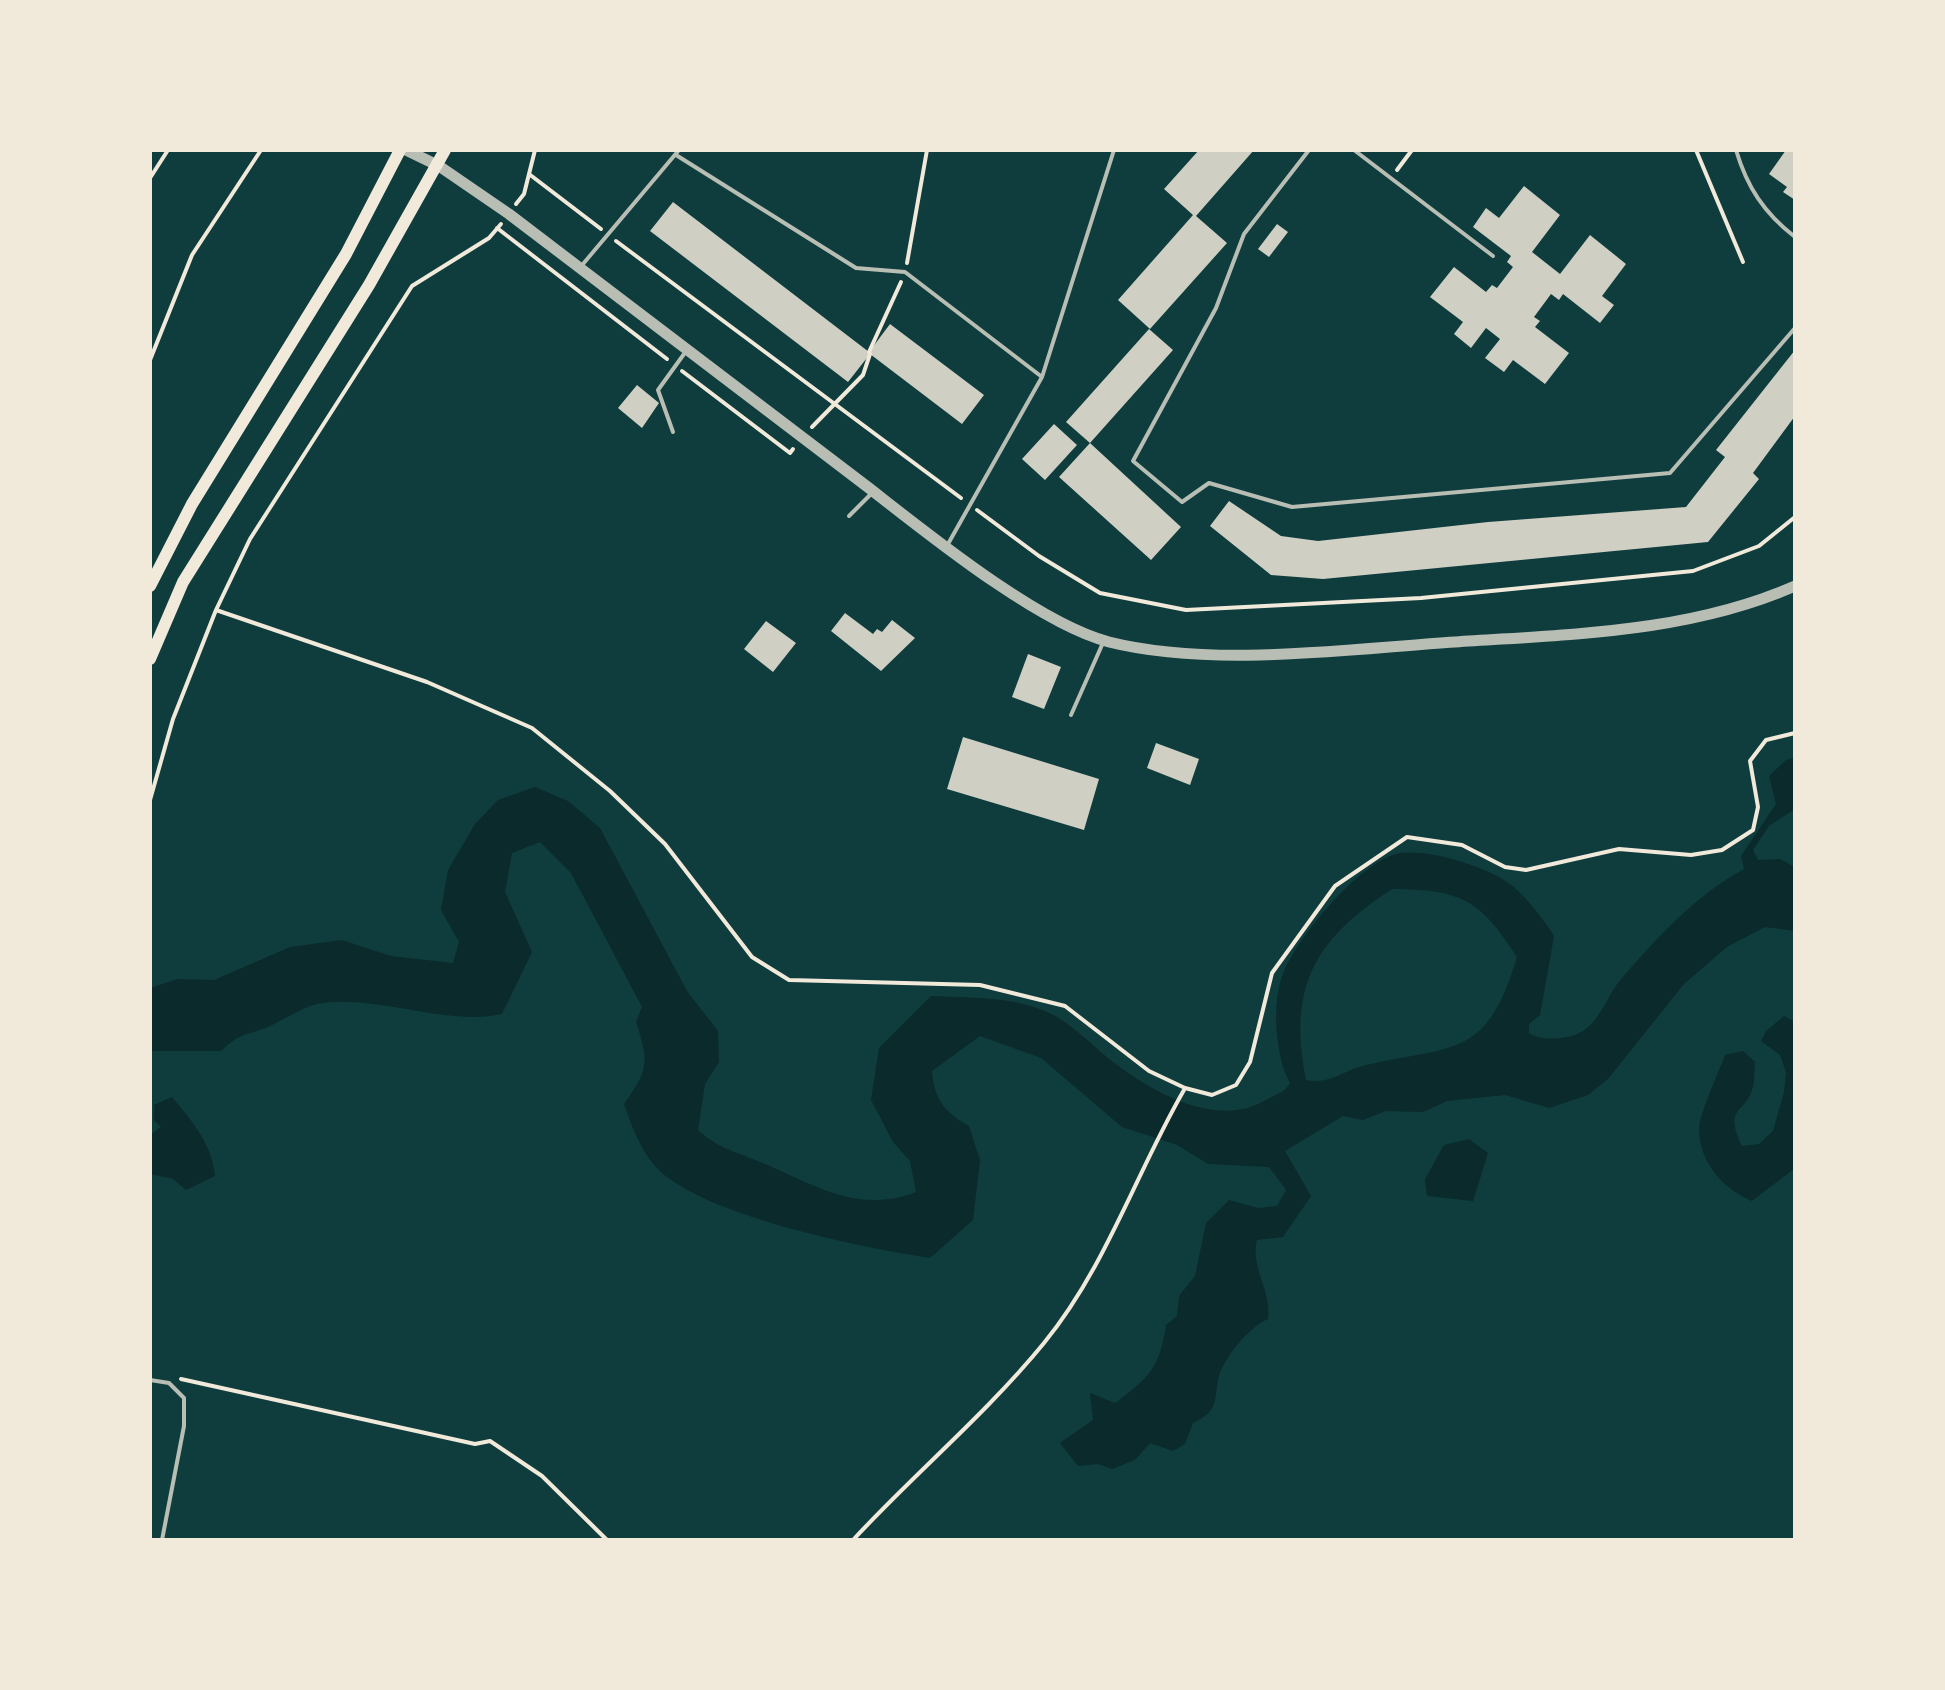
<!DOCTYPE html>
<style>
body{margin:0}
#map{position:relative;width:1945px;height:1690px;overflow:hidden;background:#0f3d3e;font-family:"DejaVu Sans",sans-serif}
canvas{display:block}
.frame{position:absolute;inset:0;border:152px solid #f1e9da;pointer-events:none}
</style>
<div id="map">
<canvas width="1945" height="1690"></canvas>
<div class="frame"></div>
</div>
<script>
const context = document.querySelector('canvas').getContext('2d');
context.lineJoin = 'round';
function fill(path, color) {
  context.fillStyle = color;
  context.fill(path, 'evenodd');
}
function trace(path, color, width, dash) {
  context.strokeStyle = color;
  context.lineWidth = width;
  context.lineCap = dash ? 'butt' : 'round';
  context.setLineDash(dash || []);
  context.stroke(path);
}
fill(new Path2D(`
 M1795,758V809L1769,826L1753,850L1758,860L1780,859L1795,867V931L1765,927L1727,947L1684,984L1608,1079L1588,1095L1549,1108L1505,1095L1447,1101L1423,1112L1386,1111L1363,1120L1343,1116L1285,1151L1311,1196L1283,1237L1257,1240C1250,1268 1272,1291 1268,1319C1249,1327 1222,1359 1218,1380C1214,1403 1218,1411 1193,1423L1185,1444L1173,1451L1150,1443L1135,1460L1112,1469L1098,1464L1078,1466L1060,1443L1093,1420L1090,1393L1115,1403C1149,1378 1160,1367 1166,1325L1177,1316L1179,1296L1195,1276L1206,1223L1229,1200L1258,1208L1277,1206L1286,1190L1269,1167L1208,1164L1177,1145L1122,1127L1041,1058L980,1036L932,1071C934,1099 945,1113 969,1126L980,1160L973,1220L930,1258C864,1248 698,1215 655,1166C640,1149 631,1124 624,1104C649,1069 649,1062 636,1022L642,1007L571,873L540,842L512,853L505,892L532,952L502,1014C446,1027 374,993 317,1004C301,1008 283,1020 268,1027C245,1036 241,1032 221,1051H150V988L177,979L214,980L290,947L342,940L391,956L453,963L459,942L441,910L448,870L475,824L498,800L535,787L568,801L600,828L687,991L718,1031L719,1062L705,1084L698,1130C717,1147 730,1150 753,1159C809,1181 855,1216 916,1192L910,1161L893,1142L871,1100L879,1048L931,996C968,998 1010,996 1045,1011C1071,1022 1090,1044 1112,1061C1153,1093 1217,1129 1266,1100C1276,1094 1285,1093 1290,1083C1275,1056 1271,1001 1284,971C1300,935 1355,868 1393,855C1422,845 1494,868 1516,889C1530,902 1544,920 1554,936L1540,1015L1529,1024V1033C1541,1041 1568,1040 1581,1032C1599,1022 1606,999 1618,983C1652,942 1697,894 1744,869L1741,856L1776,804L1769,776L1786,760ZM1392,889C1461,890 1479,898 1517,957C1487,1058 1456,1045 1366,1065C1344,1070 1330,1085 1306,1080C1288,986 1314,940 1392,889Z
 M1784,1016L1795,1022V1168L1752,1201C1723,1189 1700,1163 1699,1130C1699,1114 1719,1072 1725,1055L1743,1051L1755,1062C1754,1070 1755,1080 1753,1087C1745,1116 1723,1105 1742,1146L1759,1144L1773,1131L1784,1092L1786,1072L1780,1055L1761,1041L1766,1031Z
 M172,1097C192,1121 212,1144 215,1176L186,1190L173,1179L150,1174V1135L161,1127L154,1120V1105Z
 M1469,1139L1488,1153L1473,1201L1427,1196L1425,1179L1444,1145Z`), '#0a2a2b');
fill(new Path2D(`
 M1199,150H1254L1196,216L1227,243L1150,329L1118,300L1193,215L1164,189Z
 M1786,150L1795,151V200L1783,192L1787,187L1769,174Z
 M1524,186L1560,215L1532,252L1560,274L1590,235L1626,264L1602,296L1614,305L1600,323L1563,294L1559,300L1551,294L1534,317L1540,321L1535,327L1569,353L1545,384L1513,360L1504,372L1485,358L1500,339L1486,328L1471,348L1454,334L1463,322L1430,297L1454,267L1486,292L1492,285L1497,288L1513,267L1507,262L1511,256L1473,227L1486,208L1499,218Z
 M673,202L869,352L890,324L984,395L962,424L870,354L848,382L650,231Z
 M1277,224L1288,232L1269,257L1258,249Z
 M1149,329L1173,350L1090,443L1066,422Z
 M1795,350V416L1753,473L1759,479L1708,542L1323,579L1271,575L1210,526L1229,501L1281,536L1318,541L1488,522L1686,507L1725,457L1716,450Z
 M637,385L659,403L642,428L618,408Z
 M1054,424L1077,445L1045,480L1022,459Z
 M1090,443L1181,527L1151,560L1059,477Z
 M845,613L873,634L877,629L882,632L892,620L915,638L881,671L831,631Z
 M766,621L796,643L773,672L744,649Z
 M1028,654L1061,667L1044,709L1012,697Z
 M963,737L1099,779L1084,830L947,789Z
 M1156,743L1199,759L1190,785L1147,768Z`), '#cfcfc3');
trace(new Path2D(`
 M1696,150L1743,262
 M1397,170L1412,150
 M529,174L601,229
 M150,178L168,150
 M516,204L524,194L535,150
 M497,228L667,359
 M616,241L961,498
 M907,263L927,150
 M869,352L901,282
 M150,360L192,255L261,150
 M682,371L790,453L793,449
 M812,427L863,375L870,354
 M977,510L1039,556L1100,593L1186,610L1421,598L1693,571L1759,546L1795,517
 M216,610L427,682L532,728L610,791L665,844L752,957L789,980L980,985L1065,1006L1149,1071L1185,1088L1212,1095L1236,1085L1250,1062L1272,973L1335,886L1407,837L1462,845L1505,867L1526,870L1619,849L1691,855L1722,850L1753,830L1758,807L1750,761L1766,740L1795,733
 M150,800L173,719L216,610L250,539L412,286L489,238L501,224
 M181,1379L475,1444L490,1441L542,1476L607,1540
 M853,1540C915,1473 986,1414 1044,1343C1106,1267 1136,1173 1184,1090`), '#f1e9da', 4);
trace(new Path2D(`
 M1309,150L1244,234L1216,308L1133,461L1182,502L1209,483L1292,507L1670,473L1795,328
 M1354,150L1493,256
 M1736,150C1747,187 1764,213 1795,237
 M676,155L856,268L905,272L1042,377
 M583,264L679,150
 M673,432L658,390L684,354
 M849,516L870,495
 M948,544L1042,377L1114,150
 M1071,715L1102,645
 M150,1380L169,1383L184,1398V1426L162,1540`), '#b8beb3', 4);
trace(new Path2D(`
 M406,150L439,166L509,214C629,305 748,397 869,488C928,534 1039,624 1109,642C1213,668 1348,649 1455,642C1570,634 1688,633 1795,586`), '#b8beb3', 11);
trace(new Path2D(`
 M150,586L192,504L346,254L400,150
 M150,659L183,582L369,285L445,150`), '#f1e9da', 12);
</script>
